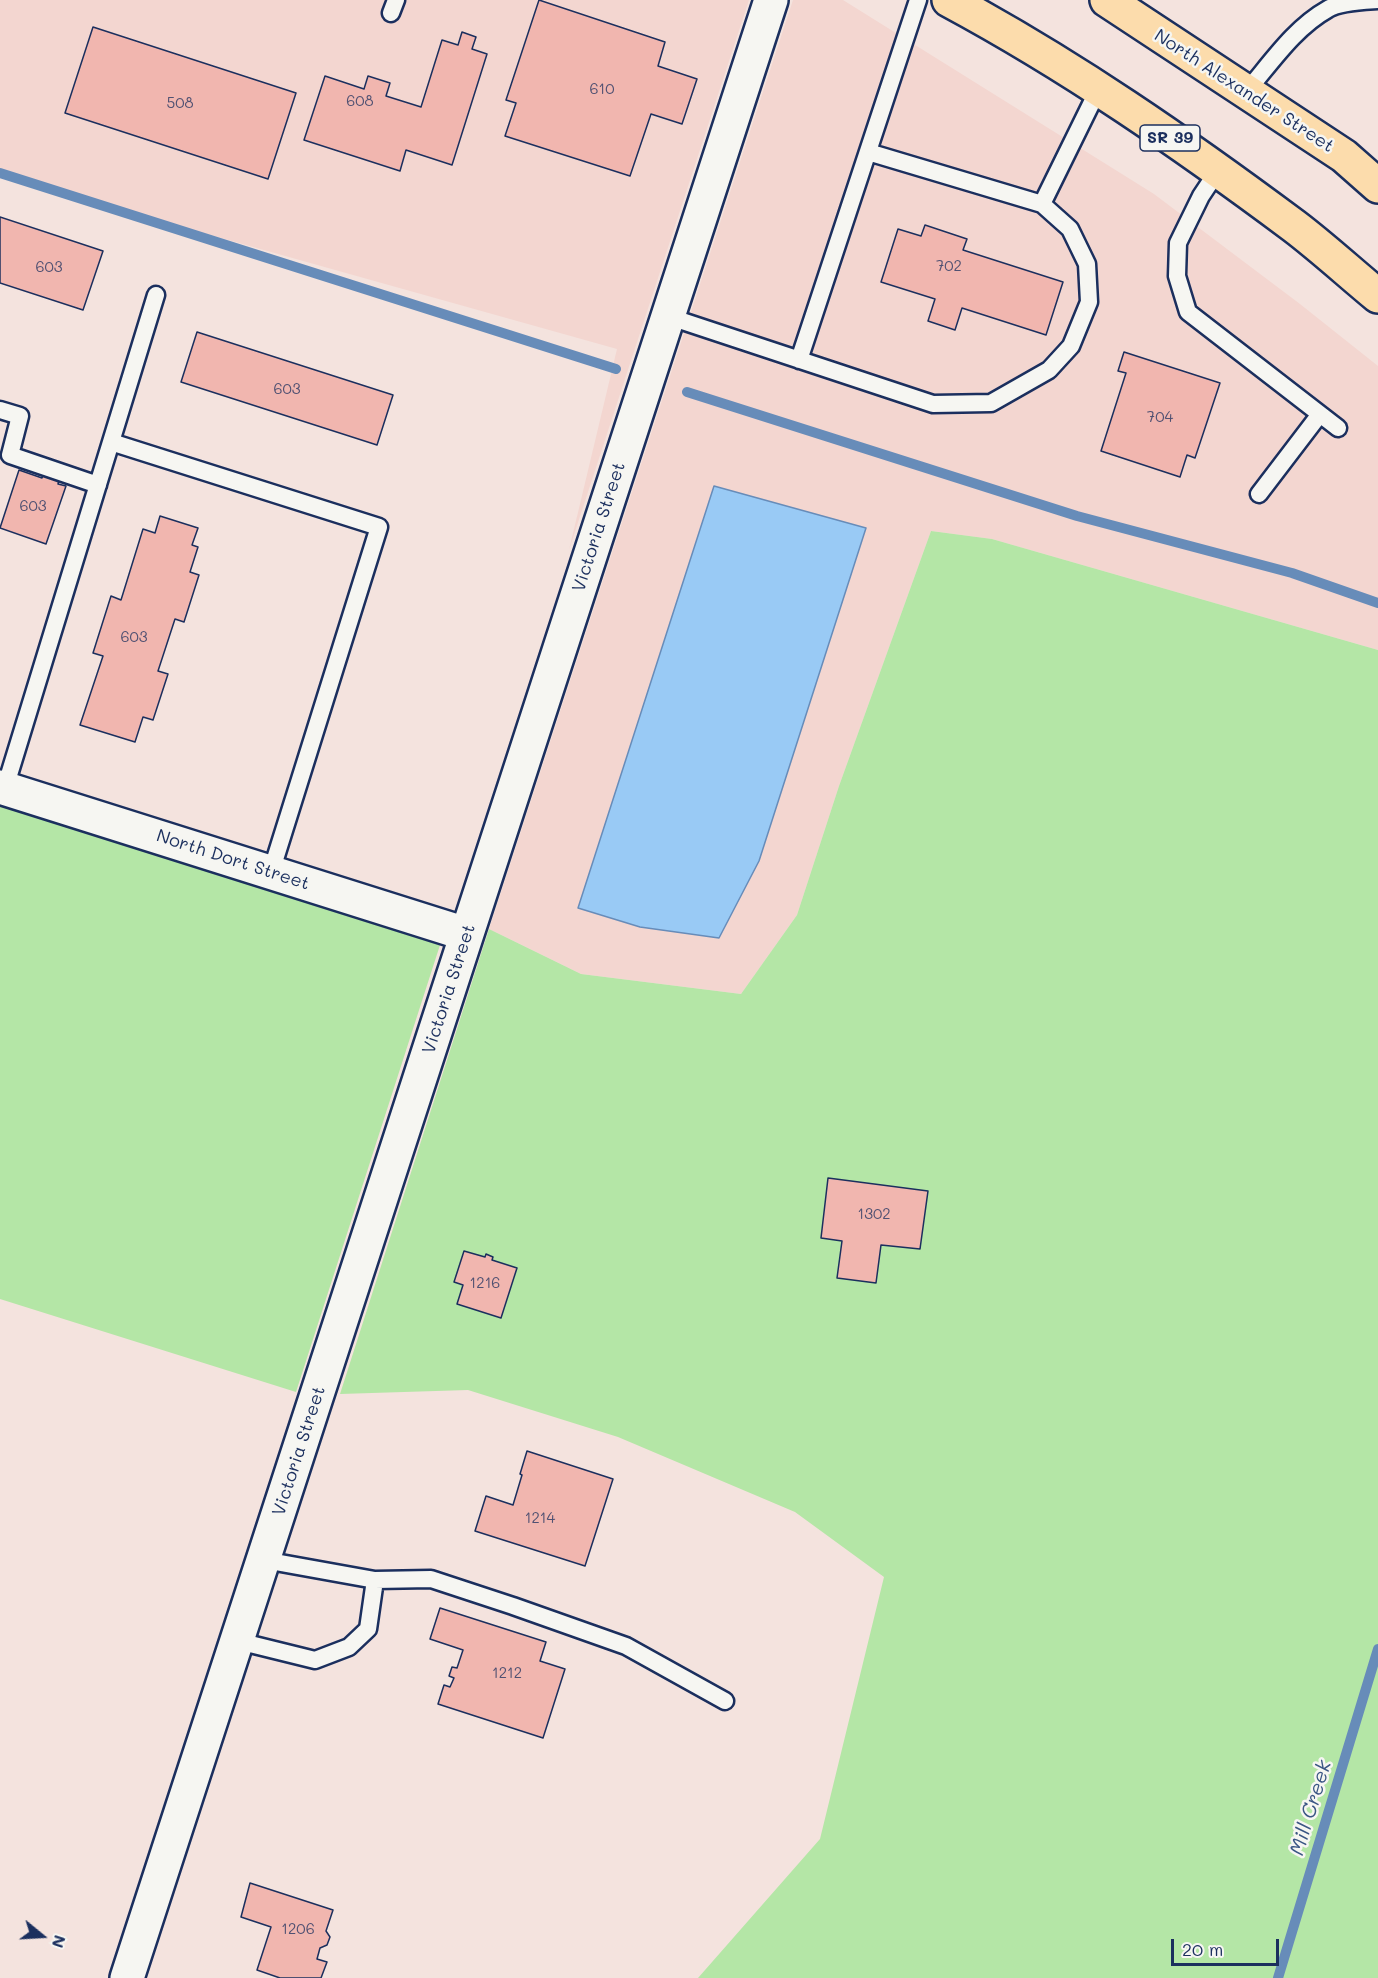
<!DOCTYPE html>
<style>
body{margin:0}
#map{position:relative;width:1378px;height:1978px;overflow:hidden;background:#f4e3de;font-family:Mali,sans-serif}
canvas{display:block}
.north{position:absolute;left:12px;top:1906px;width:60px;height:60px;-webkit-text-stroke:4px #f6f6f2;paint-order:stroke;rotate:108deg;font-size:16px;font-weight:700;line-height:24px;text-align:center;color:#1b2f5e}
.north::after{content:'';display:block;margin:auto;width:21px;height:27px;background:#1b2f5e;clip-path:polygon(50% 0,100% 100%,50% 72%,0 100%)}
.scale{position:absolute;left:1171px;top:1939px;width:108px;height:27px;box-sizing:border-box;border:3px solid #1b2f5e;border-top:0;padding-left:8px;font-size:18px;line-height:21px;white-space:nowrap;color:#1b2f5e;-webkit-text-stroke:4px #f6f6f2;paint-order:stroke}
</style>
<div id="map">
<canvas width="1378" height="1978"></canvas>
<div class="north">N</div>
<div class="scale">20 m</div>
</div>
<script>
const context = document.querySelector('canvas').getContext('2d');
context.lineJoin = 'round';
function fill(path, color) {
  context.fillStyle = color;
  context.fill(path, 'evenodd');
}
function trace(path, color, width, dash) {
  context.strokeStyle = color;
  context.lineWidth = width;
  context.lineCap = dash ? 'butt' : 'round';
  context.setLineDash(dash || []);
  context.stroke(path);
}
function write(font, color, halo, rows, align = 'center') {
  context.font = font + ' Mali,sans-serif';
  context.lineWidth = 5;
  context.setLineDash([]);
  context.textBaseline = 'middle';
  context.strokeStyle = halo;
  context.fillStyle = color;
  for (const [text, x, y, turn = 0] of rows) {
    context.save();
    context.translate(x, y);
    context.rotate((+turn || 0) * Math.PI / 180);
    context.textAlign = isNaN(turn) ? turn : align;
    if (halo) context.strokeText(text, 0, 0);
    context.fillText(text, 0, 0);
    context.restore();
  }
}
fill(new Path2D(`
 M0,0H749L569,550L617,349L0,176Z
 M793,0H843L1154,194L1300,304L1378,366V650L992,539L931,531L839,786L797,915L741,994L581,974L489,929Z`), '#f3d6d0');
fill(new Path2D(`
 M931,531L992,539L1378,650V1978H698L820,1839L884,1577L795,1512L618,1437L468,1390L340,1394L489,929L581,974L741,994L797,915L839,786Z
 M0,806L440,945L296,1392L0,1299Z`), '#b4e6a6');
const water = new Path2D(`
 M714,486L866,528L759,861L719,938L640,927L578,908Z`);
fill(water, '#99caf5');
trace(water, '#678cb9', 1.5);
trace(new Path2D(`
 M0,173L616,369
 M687,392L1077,516L1292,573L1378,603
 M1278,1978L1378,1649`), '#678cb9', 10);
const building = new Path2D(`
 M539,0L665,42L658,66L697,79L682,124L651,114L630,176L505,136L516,103L506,100Z
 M93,27L296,93L268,179L65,113Z
 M462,32L476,37L472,49L487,54L452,165L406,150L400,171L304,140L325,76L364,89L368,76L390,83L386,96L421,107L442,40L458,45Z
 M0,217L103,251L83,310L0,283Z
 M925,225L967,239L963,250L1063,282L1046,335L962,308L955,330L928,321L935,299L881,282L898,229L921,236Z
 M197,332L393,395L377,445L181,382Z
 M1124,352L1220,383L1195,458L1187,455L1180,477L1101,451L1126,373L1118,371Z
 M19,470L42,478L45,471L60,476L58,484L66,486L46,544L0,528Z
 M160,516L198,528L192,545L198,547L190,572L199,575L184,622L175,619L158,671L168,674L153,720L143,717L135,742L80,725L103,656L93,653L111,596L121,600L143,529L155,533Z
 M828,1178L928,1191L920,1249L881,1245L876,1283L837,1278L842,1241L821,1238Z
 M464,1251L485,1257L486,1254L493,1257L492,1260L517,1268L501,1318L457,1304L463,1285L454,1282Z
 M527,1451L613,1479L585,1566L475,1531L486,1496L513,1505L522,1475L520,1474Z
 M440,1608L546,1642L540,1661L565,1669L543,1738L438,1704L444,1685L450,1687L454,1678L449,1676L452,1667L457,1668L463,1650L430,1639Z
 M250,1883L333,1910L326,1931L330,1937L327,1945L320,1948L317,1959L327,1962L321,1978H280L257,1970L271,1927L241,1917Z`);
fill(building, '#f1b6af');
trace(building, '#1b2f5e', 1.5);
const service = new Path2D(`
 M391,13L396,0
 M1246,92C1271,63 1294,28 1328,9C1339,2 1364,1 1378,0
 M868,152L1042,204
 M1217,172L1201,196L1178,243L1177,276L1188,312L1338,428
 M667,316L933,404L991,403L1049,370L1071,346L1089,302L1087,264L1070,229L1042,204L1098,90
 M799,360L918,0
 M0,410L20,416L10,455L98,485
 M111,442L379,527L271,872
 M1259,494L1320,414
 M5,788L156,295
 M264,1560L375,1580L431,1579L513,1606L626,1646L725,1701
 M238,1641L315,1660L349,1647L368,1629L375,1580`);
const minor = new Path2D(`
 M0,787L466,934`);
const tertiary = new Path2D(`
 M127,1978L771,0`);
const primary = new Path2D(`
 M949,0C1070,65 1184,144 1294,226C1323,248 1350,273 1378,296
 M1107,0L1344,156L1378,186`);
trace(service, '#1b2f5e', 21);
trace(minor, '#1b2f5e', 38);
trace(tertiary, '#1b2f5e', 38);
trace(primary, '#1b2f5e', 38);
trace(service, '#f6f6f2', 16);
trace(minor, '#f6f6f2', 33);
trace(tertiary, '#f6f6f2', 33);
trace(primary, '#fcdcac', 33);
write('15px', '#505172', null, [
 ["610",602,89],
 ["608",360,101],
 ["508",180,103],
 ["702",949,266],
 ["603",49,267],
 ["603",287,389],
 ["704",1160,417],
 ["603",33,506],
 ["603",134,637],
 ["1302",874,1214],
 ["1216",485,1283],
 ["1214",540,1518],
 ["1212",507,1673],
 ["1206",298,1929]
]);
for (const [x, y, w] of [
 [1170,138,60]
]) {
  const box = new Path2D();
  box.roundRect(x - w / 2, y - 13, w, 26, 4.5);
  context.fillStyle = '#f6f6f2';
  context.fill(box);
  trace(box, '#1b2f5e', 1.5);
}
write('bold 16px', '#1b2f5e', null, [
 ["SR 39",1170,138]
]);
write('18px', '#1b2f5e', '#f6f6f2', [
 ["North Alexander Street",1244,91,33],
 ["Victoria Street",599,527,-72],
 ["North Dort Street",233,860,18],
 ["Victoria Street",449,989,-72],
 ["Victoria Street",299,1451,-72]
]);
write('italic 20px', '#3a5684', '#f6f6f2', [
 ["Mill Creek",1311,1808,-73]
]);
</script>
